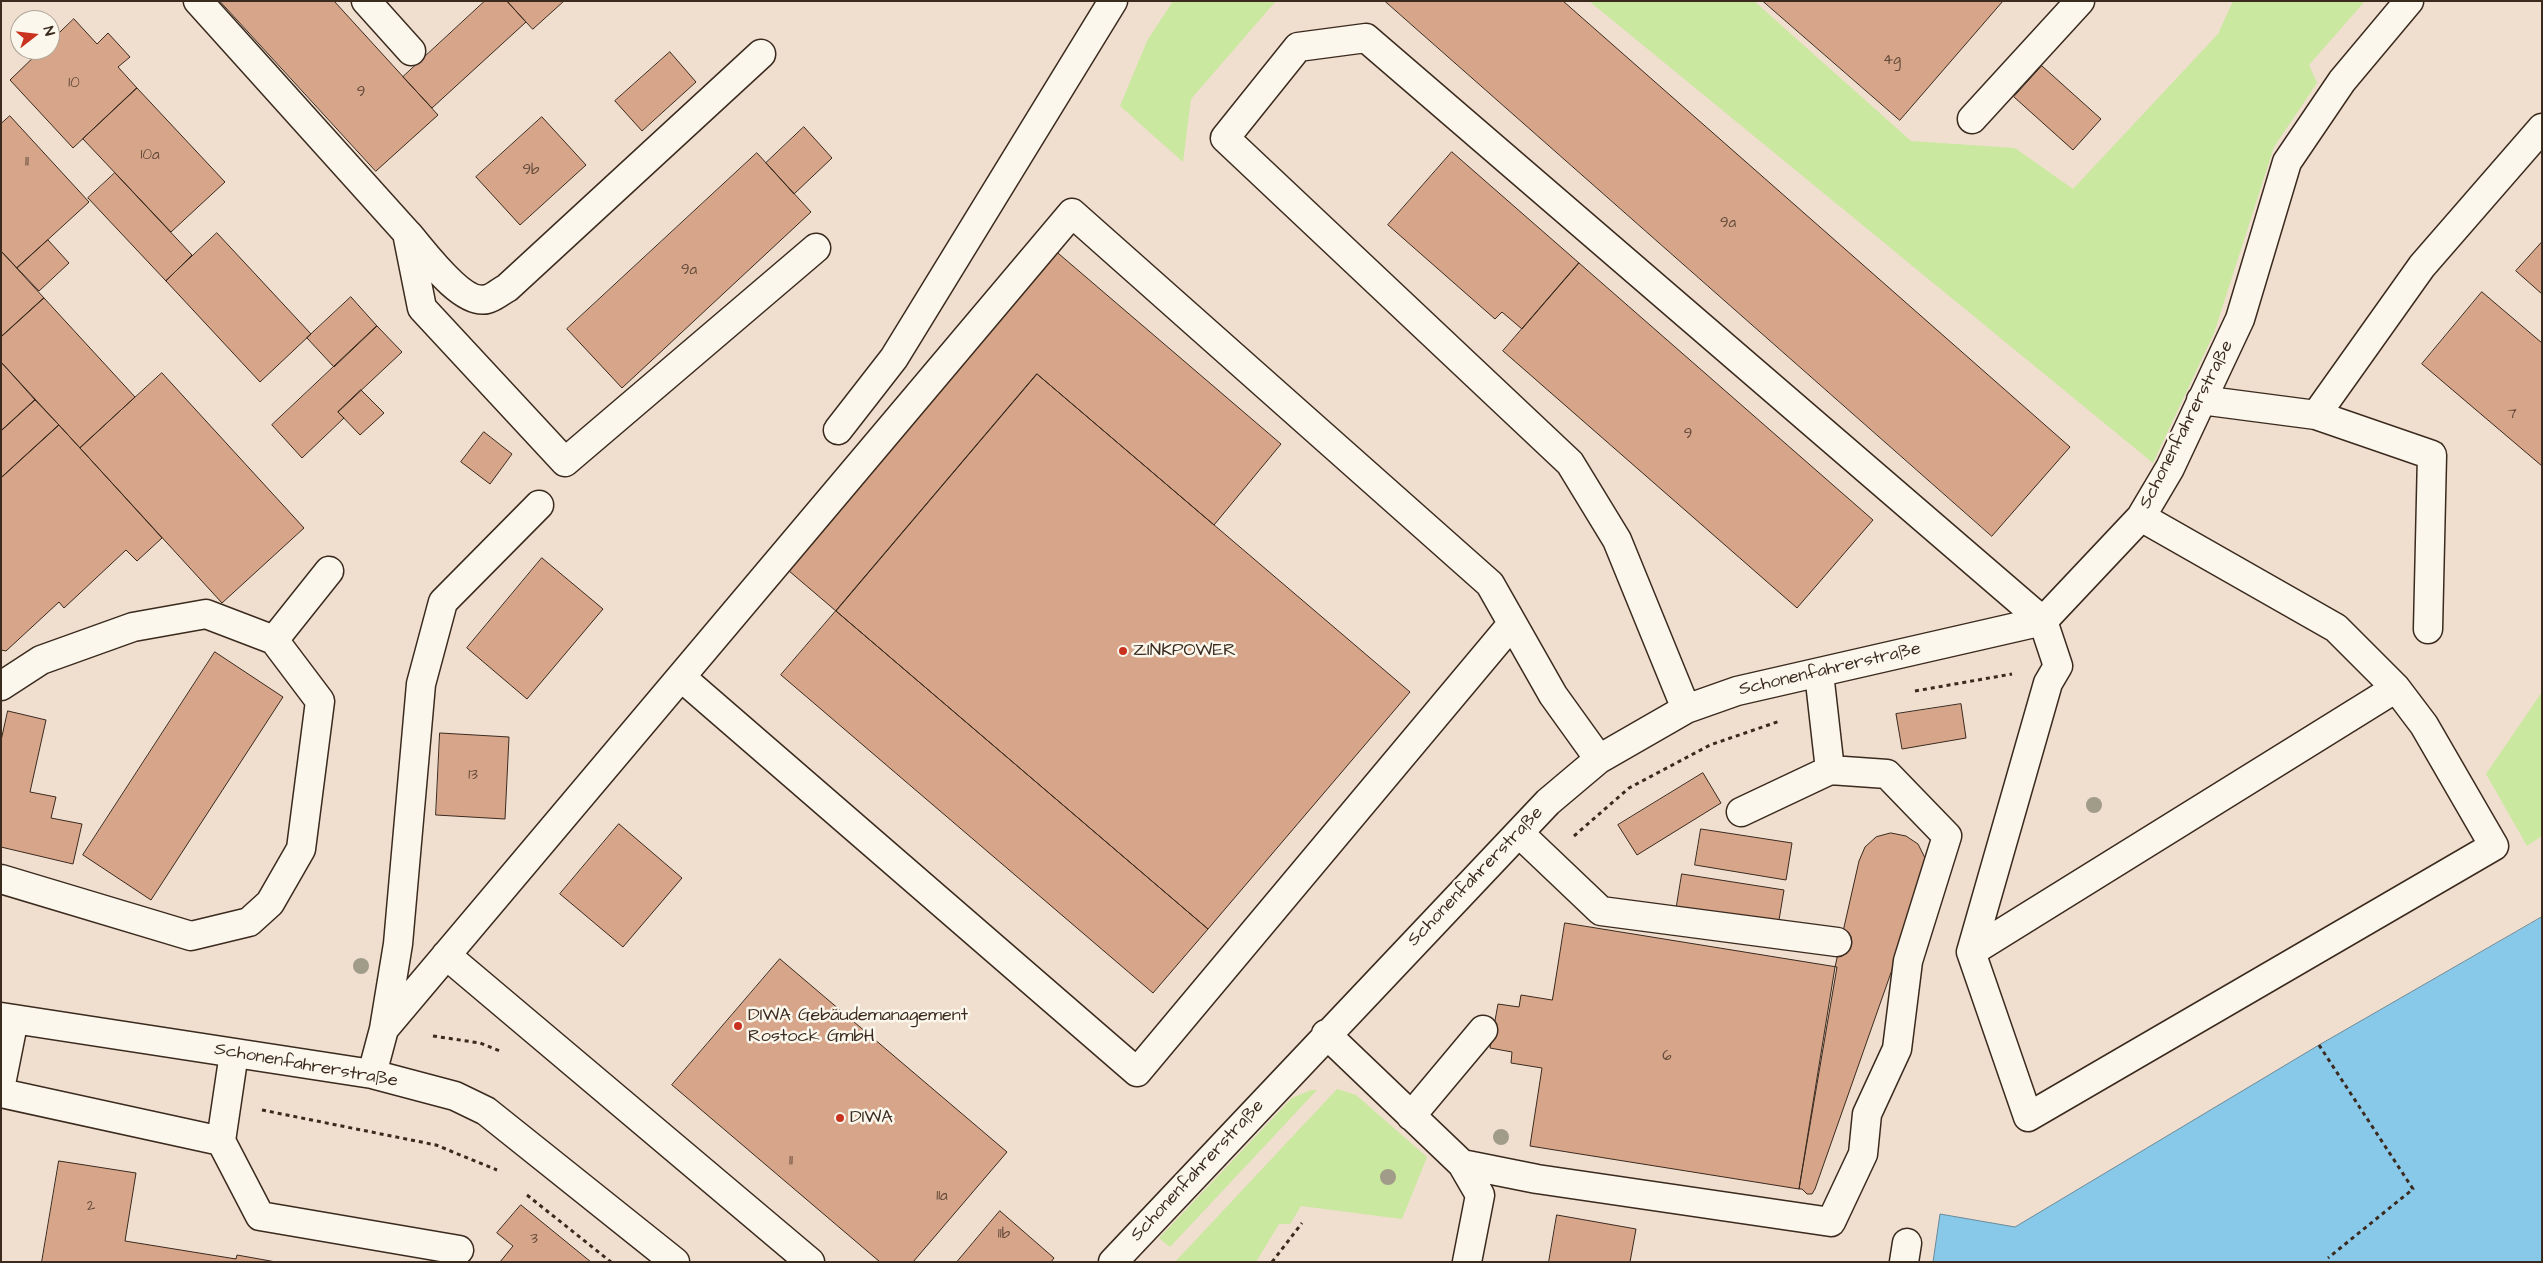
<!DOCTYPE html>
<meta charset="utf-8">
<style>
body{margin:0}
#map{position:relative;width:2543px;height:1263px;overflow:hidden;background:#fbf7ec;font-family:"Architects Daughter",sans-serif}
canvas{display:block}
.frame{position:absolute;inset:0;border:2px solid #3b2a1e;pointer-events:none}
.north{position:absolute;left:10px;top:10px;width:50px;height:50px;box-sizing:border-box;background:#fbf7ec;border:1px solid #aea59a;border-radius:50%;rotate:74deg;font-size:14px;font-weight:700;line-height:20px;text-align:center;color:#3b2a1e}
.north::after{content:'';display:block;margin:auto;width:18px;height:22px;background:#c8321e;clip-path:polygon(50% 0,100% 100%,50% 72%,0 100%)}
</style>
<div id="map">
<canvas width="2543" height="1263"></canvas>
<div class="frame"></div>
<div class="north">N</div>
</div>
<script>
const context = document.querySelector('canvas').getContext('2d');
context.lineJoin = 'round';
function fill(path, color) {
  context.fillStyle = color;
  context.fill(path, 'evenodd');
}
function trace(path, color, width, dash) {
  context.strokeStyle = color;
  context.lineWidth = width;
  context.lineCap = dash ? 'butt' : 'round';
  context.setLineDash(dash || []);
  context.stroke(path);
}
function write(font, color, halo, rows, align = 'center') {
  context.font = font + ' "Architects Daughter",sans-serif';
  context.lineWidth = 5;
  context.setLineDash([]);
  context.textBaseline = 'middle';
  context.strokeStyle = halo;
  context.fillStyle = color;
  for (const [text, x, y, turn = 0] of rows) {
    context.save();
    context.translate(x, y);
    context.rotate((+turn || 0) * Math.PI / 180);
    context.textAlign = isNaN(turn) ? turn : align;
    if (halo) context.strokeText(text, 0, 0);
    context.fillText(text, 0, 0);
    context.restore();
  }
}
fill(new Path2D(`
 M1,1H2542V709L2526,846L2542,836V917L2319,1045L2015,1227L1941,1214L1933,1262H1ZM20,20H50V50H20Z`), '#f0dfcf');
fill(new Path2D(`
 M1173,1H1276L1191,99L1183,162L1120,106L1147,41Z
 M1589,1H1754L1911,141L2015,148L2073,189L2218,34L2233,1H2365L2309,65L2317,83L2274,147L2214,333L2153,463Z
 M2542,692V836L2527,846L2486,774Z
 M1337,1089L1356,1095L1427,1157L1402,1219L1301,1206L1290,1224H1279L1256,1262H1175Z
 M1311,1090H1317L1170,1247L1159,1238L1292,1098Z`), '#cae8a0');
const water = new Path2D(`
 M2542,917V1262H1933L1940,1214L2015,1227L2319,1045Z`);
fill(water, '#88c8e9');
trace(water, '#698998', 1);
const building = new Path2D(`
 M220,1H334L438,115L376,171Z
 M485,1H507L526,22L432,108L403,77Z
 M507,1H564L533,29Z
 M1385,1H1563L2070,447L1992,536Z
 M1763,1H2003L1900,120Z
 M74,19L97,44L108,33L130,57L118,67L137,88L73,148L10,80L41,50H50V42Z
 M670,52L696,82L642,131L615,101Z
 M2042,66L2101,119L2073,150L2014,97Z
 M137,88L225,182L171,232L83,139Z
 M10,116L89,202L17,268L1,251V124Z
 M542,117L586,165L520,225L476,177Z
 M804,127L832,158L794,194L766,163Z
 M1452,152L1579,263L1522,329L1502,312L1495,319L1388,225Z
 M757,153L811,212L622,388L567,329Z
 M115,173L192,255L166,281L88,198Z
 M217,233L311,334L260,382L166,281Z
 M48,240L69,263L39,291L17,268Z
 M2542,242V294L2516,271Z
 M1052,248L1281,444L1214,525L1037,374L836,611L782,565Z
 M1,251L44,298L1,337Z
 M1579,263L1873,520L1797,608L1503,351Z
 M2482,292L2542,343V466L2422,364Z
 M351,297L377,326L334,367L307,338Z
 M44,298L135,397L80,448L1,362V337Z
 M377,326L402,352L338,412L344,418L302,458L272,425Z
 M1,362L35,400L1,431Z
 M162,373L304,528L222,603L80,448Z
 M1037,374L1410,692L1208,929L836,611Z
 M361,390L384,413L360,435L338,412Z
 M35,400L59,425L1,478V431Z
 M59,425L162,538L137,561L126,550L64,608L59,602L6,651L1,650V478Z
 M484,432L512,454L490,484L461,462Z
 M542,558L603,609L527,699L467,648Z
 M836,611L1208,929L1153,993L781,675Z
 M215,652L283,697L151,900L83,855Z
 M1961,704L1966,738L1902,749L1896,714Z
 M8,711L46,720L30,792L56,797L51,818L82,824L73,864L1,847V741Z
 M440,733L509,737L505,819L436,815Z
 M1703,773L1721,803L1637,855L1618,825Z
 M619,824L682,878L623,947L560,894Z
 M1701,829L1792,843L1786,880L1695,865Z
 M1891,833L1906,836L1918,844L1925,858L1926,873L1815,1189L1812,1194H1807L1802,1189H1799L1835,967L1859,861L1865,847L1876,837Z
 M1682,874L1784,890L1778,926L1676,911Z
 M1565,923L1837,967L1799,1189L1530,1146L1542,1068L1511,1063L1512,1052L1490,1048L1498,1004L1519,1007L1521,995L1552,1000Z
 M780,959L1007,1152L913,1262H880L672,1085Z
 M59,1161L136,1173L125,1241L236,1259L237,1255L276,1262H42Z
 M521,1205L591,1262H500L513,1246L497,1233Z
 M1000,1211L1054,1258L1051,1262H957Z
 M1557,1215L1636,1229L1630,1262H1549Z`);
fill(building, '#d7a68a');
trace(building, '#3b2a1e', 1);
const minor = new Path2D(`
 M198,1L407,233L422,308L565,462L816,248
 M366,1L411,51
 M1972,119L2080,1
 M408,234C423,251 462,306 487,299C493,298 501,291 507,288L761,54
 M2201,400L2316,415L2422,266L2542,128
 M2316,415L2432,455L2428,629
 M838,430L894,358L1113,1
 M274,640L329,571
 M681,677L1137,1072L1512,624
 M1,686L41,660L133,627L206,614L274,640L320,701L301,849L270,903L249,922L191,936L1,879
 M1686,709L1617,540L1570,463L1225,138L1298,47L1366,38L2043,621L2058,666L2048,683L1971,952L2028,1117L2494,846L2424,725L2396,688L2336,628L2141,517
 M1741,812L1830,770
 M1519,833L1601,911L1837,942
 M1971,952L2396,688
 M446,955L810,1262
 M1,1017L372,1074L455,1096L486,1111L675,1262
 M384,1029L398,944L421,684L443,602L539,505
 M1326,1034L1462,1164L1480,1195L1467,1262
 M372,1074L384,1029L1072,213L1490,584L1553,695L1599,759
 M1,1084L14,1019
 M1,1093L221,1141L260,1216L459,1250
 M1411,1116L1483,1030
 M221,1141L234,1053
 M1462,1164L1537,1179L1831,1222L1863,1154L1867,1114L1897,1049L1908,961L1947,836L1887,774L1830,770L1819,673
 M1113,1262L1548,802L1599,759L1686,709L1737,691L2043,621L2141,517L2170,468L2240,319L2287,162L2342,81L2409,1
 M1904,1262L1907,1243`);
trace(minor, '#3b2a1e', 31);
trace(new Path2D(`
 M1915,691L2012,674
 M1574,836L1629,788L1710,745L1780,721
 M433,1036L480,1043L500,1051
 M2319,1045L2413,1189L2328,1258
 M262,1110L436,1145L497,1170
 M527,1195L611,1262
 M1272,1262L1302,1223`), '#3b2a1e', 3, [4, 4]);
trace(minor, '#fbf7ec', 28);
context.fillStyle = '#a19b89';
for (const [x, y] of [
 [2094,805],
 [361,966],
 [1501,1137],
 [1388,1177]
]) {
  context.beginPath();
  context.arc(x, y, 8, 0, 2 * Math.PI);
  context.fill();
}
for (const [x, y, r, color] of [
 [1123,651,5,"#c8321e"],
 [738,1026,5,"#c8321e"],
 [840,1118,5,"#c8321e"]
]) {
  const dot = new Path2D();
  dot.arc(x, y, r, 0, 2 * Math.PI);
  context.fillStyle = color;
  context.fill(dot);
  trace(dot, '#fbf7ec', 2);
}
write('15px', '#624939', null, [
 ["4g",1892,61],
 ["10",74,84],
 ["9",361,93],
 ["10a",150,156],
 ["11",27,163],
 ["9b",531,171],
 ["9a",1728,224],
 ["9a",689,271],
 ["7",2512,415],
 ["9",1688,435],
 ["13",473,776],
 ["6",1667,1057],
 ["11",791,1162],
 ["11a",942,1197],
 ["2",91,1207],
 ["11b",1004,1235],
 ["3",534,1240]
]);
write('18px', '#3b2a1e', '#fbf7ec', [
 ["Schonenfahrerstraße",2187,425,-63],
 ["Schonenfahrerstraße",1830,670,-13],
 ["Schonenfahrerstraße",1476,877,-46],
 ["Schonenfahrerstraße",306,1066,10],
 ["Schonenfahrerstraße",1198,1171,-47]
]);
write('18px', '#3b2a1e', '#fbf7ec', [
 ["ZINKPOWER",1133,651],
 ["DIWA Gebäudemanagement",748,1016],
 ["Rostock GmbH",748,1037],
 ["DIWA",850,1118]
], 'left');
</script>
